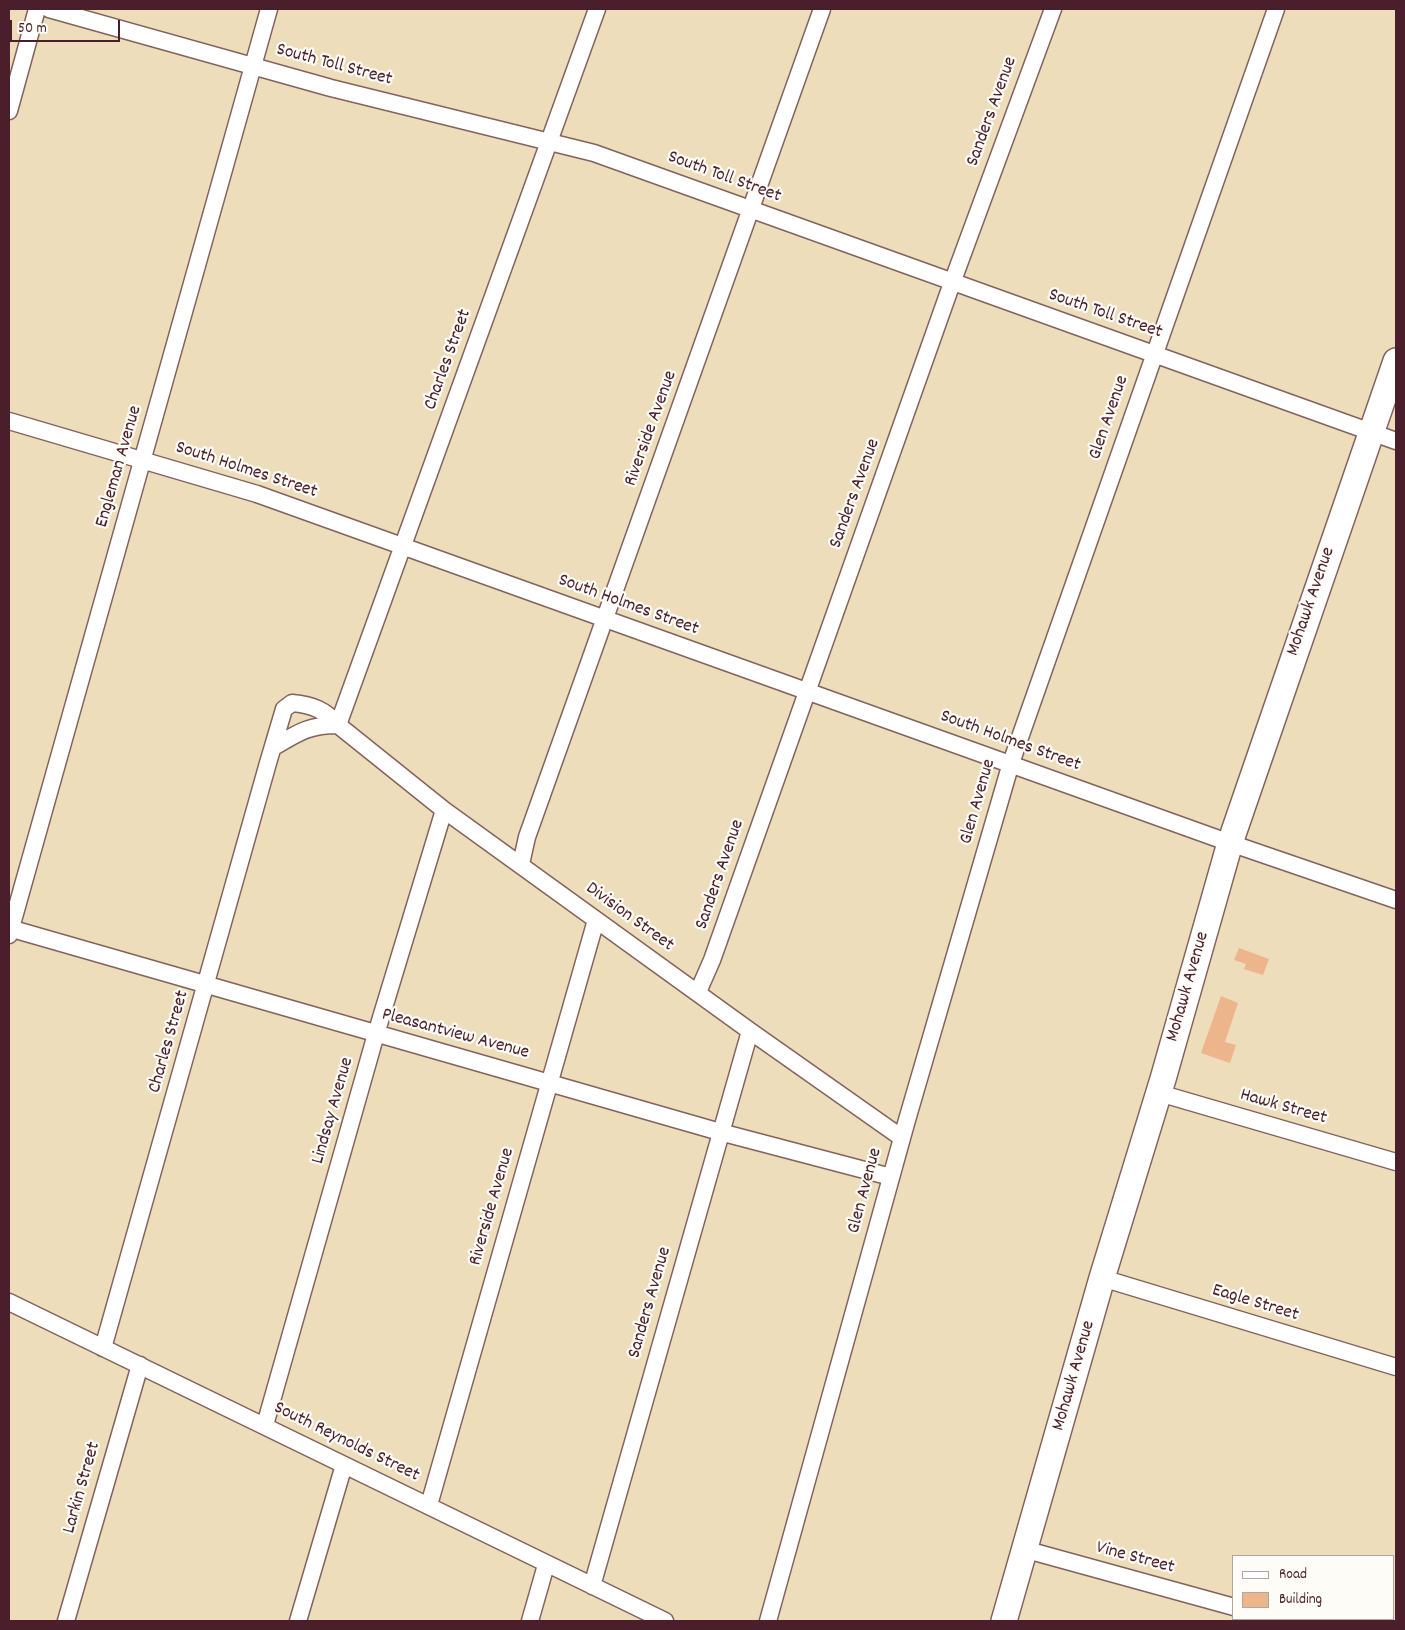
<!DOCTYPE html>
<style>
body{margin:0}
#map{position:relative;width:1405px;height:1630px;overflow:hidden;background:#edddbb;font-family:Dekko,sans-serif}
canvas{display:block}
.frame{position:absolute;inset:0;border:10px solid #4a1f2b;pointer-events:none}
.legend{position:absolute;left:1232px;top:1555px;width:162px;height:65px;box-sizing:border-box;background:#fdfcf7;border:1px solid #b5a4a5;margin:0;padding:6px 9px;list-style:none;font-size:15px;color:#4a1f2b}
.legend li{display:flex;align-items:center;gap:10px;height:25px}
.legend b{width:25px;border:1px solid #b5a4a5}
.scale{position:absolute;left:10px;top:20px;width:110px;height:22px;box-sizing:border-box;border:2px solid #4a1f2b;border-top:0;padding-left:6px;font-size:15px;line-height:18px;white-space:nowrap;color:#4a1f2b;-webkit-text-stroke:4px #fdfcf7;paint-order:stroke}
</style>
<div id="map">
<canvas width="1405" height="1630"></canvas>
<div class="frame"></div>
<ul class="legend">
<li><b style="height:6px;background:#fff"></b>Road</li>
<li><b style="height:14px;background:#edb58b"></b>Building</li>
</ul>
<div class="scale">50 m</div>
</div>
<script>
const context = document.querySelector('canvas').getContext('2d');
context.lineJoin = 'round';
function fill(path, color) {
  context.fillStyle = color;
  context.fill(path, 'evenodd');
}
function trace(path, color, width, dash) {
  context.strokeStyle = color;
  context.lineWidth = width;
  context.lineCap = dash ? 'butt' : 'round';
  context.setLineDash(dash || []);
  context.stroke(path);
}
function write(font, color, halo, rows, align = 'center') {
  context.font = font + ' Dekko,sans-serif';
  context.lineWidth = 4.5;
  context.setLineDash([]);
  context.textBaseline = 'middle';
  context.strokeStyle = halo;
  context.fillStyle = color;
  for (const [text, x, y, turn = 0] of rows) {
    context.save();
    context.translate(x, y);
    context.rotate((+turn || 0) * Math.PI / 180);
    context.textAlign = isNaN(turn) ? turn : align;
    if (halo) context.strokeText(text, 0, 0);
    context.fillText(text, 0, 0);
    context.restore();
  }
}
fill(new Path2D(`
 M1239,948L1269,959L1263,975L1244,969L1246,964L1234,960Z
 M1221,996L1238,1003L1225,1042L1236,1045L1230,1063L1201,1053Z`), '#edb58b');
const minor = new Path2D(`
 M49,9L331,88L594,153L1396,441
 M9,111L37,9
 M9,421L257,494L1230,843L1396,900
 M338,725L597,9
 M274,747C299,732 309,725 338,725
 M521,864L527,837L822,9
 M9,928L720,1132L891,1177
 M9,935L269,9
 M698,992L712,960L952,283L1053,9
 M1159,1093L1396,1162
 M1102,1278L1396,1367
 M9,1302L665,1621
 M103,1348L268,763L284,709L292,703C313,705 325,710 338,725L444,810L750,1031L902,1138
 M265,1425L376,1034L444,810
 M429,1505L596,920
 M1027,1550L1234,1607
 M592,1586L750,1031
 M1279,1619L1288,1621
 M66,1621L140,1365
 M298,1621L344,1465
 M530,1621L546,1565
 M768,1621L907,1120L1011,763L1276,9`);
const primary = new Path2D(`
 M1004,1621L1102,1278L1163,1079L1230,843L1396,361`);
trace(minor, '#83625d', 19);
trace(primary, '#83625d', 28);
trace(minor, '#fff', 16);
trace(primary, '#fff', 25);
write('19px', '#4a1f2b', '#fdfcf7', [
 ["South Toll Street",334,66,15],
 ["Sanders Avenue",993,112,-70],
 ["South Toll Street",724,178,20],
 ["South Toll Street",1105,315,19],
 ["Charles Street",449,360,-70],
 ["Glen Avenue",1110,418,-71],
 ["Riverside Avenue",652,429,-70],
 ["Engleman Avenue",120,467,-74],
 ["South Holmes Street",246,471,18],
 ["Sanders Avenue",856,494,-70],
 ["Mohawk Avenue",1312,602,-71],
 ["South Holmes Street",628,606,20],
 ["South Holmes Street",1010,742,20],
 ["Glen Avenue",979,802,-74],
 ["Sanders Avenue",721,875,-71],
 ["Division Street",629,918,36],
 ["Mohawk Avenue",1189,987,-74],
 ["Pleasantview Avenue",455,1035,15],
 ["Charles Street",170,1042,-74],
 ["Hawk Street",1283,1108,16],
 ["Lindsay Avenue",334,1111,-74],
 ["Glen Avenue",866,1191,-75],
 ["Riverside Avenue",493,1207,-74],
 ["Sanders Avenue",651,1303,-74],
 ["Eagle Street",1255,1304,17],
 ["Mohawk Avenue",1075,1376,-74],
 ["South Reynolds Street",346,1443,26],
 ["Larkin Street",83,1488,-74],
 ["Vine Street",1135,1559,15]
]);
</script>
